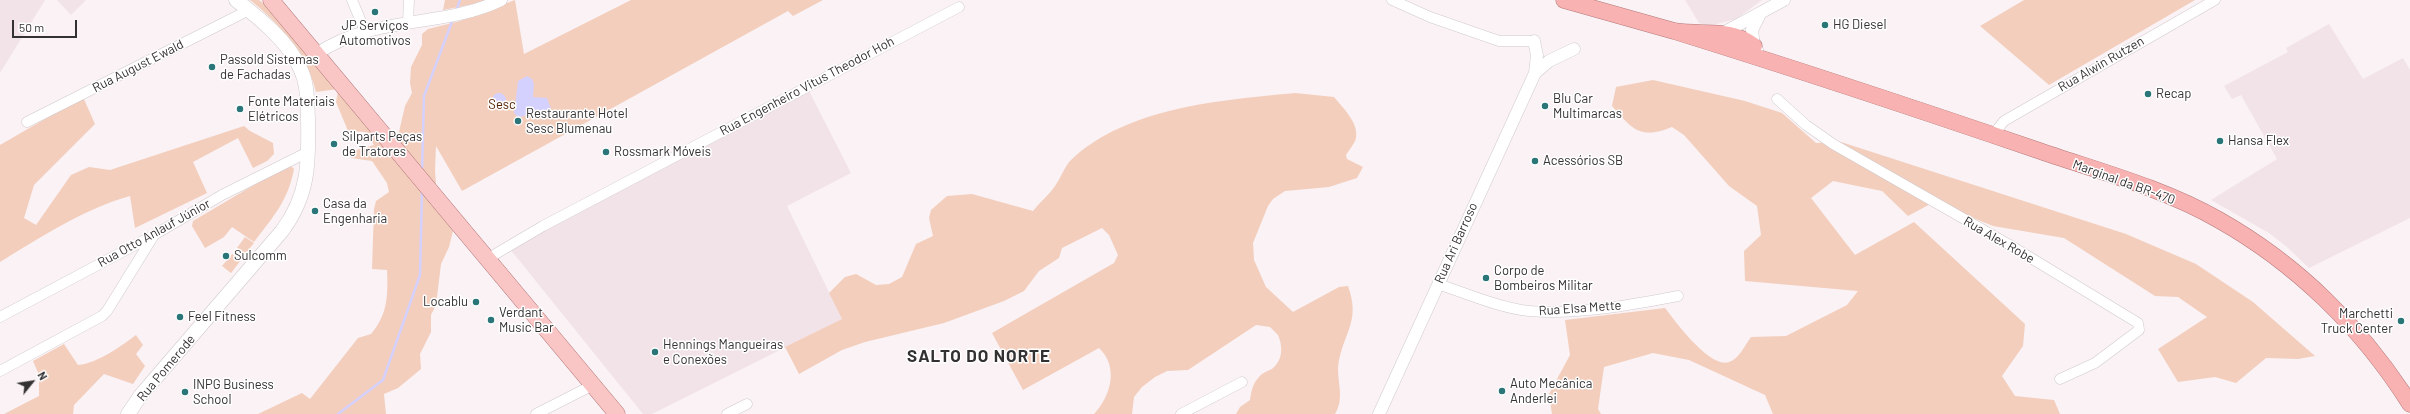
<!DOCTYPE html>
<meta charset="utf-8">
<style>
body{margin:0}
#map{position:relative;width:2410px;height:414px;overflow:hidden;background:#faf2f5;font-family:Barlow,sans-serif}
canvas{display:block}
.north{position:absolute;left:12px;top:362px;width:40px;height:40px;-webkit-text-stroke:3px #fff;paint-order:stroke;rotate:60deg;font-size:11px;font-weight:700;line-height:16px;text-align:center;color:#343132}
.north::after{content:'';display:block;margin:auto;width:14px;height:18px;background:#343132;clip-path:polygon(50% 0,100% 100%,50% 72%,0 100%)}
.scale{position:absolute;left:12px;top:20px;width:65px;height:18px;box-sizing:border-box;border:2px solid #343132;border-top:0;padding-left:5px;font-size:12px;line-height:14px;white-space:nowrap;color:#343132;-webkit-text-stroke:3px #fff;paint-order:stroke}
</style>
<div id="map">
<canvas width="2410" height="414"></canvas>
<div class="north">N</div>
<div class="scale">50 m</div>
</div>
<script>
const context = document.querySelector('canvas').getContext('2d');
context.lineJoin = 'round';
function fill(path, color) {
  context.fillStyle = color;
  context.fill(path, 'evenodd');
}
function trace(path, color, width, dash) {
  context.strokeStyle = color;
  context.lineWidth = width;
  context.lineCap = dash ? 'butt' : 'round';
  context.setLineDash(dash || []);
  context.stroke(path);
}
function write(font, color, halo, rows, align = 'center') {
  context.font = font + ' Barlow,sans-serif';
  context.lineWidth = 3;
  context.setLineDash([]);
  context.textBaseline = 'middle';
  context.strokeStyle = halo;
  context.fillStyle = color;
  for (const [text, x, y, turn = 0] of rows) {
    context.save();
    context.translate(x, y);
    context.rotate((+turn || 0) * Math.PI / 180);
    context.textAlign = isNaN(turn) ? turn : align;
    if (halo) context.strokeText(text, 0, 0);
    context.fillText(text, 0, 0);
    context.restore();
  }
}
fill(new Path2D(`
 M0,0H45L0,73Z
 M57,0H86L71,15Z
 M1685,0H1762L1736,19L1709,26L1699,23Z
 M2329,24L2363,79L2403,58L2410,70V218L2309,268L2287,247L2269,233L2211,200L2277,159L2241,95L2232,99L2224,86L2288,52L2286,48Z
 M809,91L851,173L787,206L842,319L652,414H643L510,249Z`), '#f2e3e9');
fill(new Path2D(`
 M250,0H259L263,3L338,89L316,92C308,56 279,23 250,0Z
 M445,0H484V2L443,10Z
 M515,0L524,54L631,0H823L793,16L788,11L462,191L436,146L435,171L438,212L453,231L449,247L441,264L436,305L431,315V332L420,354L421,369L398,388L384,394L386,414H258L302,393L310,399L358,338L371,334C388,314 388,295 387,270L372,269L374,209L376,201L389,192L387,183L372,161L351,158L350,152L374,145L365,132L348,131L336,102L338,91L383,145L399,132L405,106L412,93L410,83L411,67L422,45V34L428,29L460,21Z
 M2024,0H2195L2049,85L1980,26Z
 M1653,80L1745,101L1782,113L1816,143L1841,142L2126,234L2196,264L2253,302L2315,356L2298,359L2266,358L2236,383L2215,377L2178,382L2158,349L2207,317L2178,297L2155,296L2064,238L1993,226L1934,202L1908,216L1882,191L1833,181L1811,198L1855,255L1914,222L2025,324L2023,346L2002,376L2015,396L2054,400L2060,414H1773L1765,395L1689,360L1653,353L1604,367L1598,409L1601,414H1552L1549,394L1570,355L1565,320L1665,308C1675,321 1710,369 1729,362C1739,359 1745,345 1751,337L1786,336L1847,305L1858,291L1745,281L1744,251L1761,235L1757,206L1729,186L1684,135L1672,127C1640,140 1632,129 1612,106L1616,87Z
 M1295,93L1334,97C1343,108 1359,123 1356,138C1355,143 1349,150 1346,155L1347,159L1363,167L1357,178L1329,187L1285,191L1273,199L1268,206L1253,243L1254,260L1266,287L1293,312L1339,287L1348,286C1360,320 1346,329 1339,360C1335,379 1346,396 1335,414H1236L1240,407L1250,400C1251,392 1253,383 1259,377C1262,373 1268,371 1272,369C1283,360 1283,347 1278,335L1270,327L1256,325L1188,370L1167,371L1155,377L1142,387L1134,397L1132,414H1094C1111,396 1119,367 1099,348L1023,390L992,333L1114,263L1118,255L1109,235L1102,228L1062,248L1059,258L1039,271L1024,291L1004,301L944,323L865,342L842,350L799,374L785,347L842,319L829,293L845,277L856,274L876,285L889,284L902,277L916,244L933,236L929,218L931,210L947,196L972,194L1033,211C1040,202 1049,195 1055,186C1061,178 1064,167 1071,160C1127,107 1222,100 1295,93Z
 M83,97L95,124L34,185L24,218L36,225L71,175L89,167L110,170L244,126L250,131L273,143L274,154L267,161L253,168L238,138L193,162L207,193L135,228L130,196C86,208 39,238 0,262V145Z
 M291,166L294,169C288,201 273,217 254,242L232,227L224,237L205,248L192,226L193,221L264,179Z
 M245,237L254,243L245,254L237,248Z
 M232,254L241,260L231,273L222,266Z
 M136,335L143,345L136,354L145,366L133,384L104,374L74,405L73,414H4L39,396V375L33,361L64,344L78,365C98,363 120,347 136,335Z`), '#f3cebc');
fill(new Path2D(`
 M527,76L532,79L534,84L533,97L547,98L551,109C544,118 539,113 530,114C525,115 522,117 518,117L514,113L518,81Z
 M492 100a7 7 0 1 1 14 0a7 7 0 1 1-14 0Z`), '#d5d1ff');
trace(new Path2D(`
 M456,11L460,0
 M422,171L424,96L453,19
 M338,414L383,380L420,275L422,190`), '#d5d1ff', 2.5);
const minor = new Path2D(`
 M352,0L365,31
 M1392,0L1430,17L1499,41H1534
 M408,22L409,0
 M1777,99L1806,125L1833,144L2008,244L2138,323L2139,330L2095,363L2060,379
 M27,122L249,10
 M1993,135L2004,121L2215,0
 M487,259L543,226L959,7
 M1438,284C1465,293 1500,308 1529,311C1578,315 1630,305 1678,296
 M0,317L154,235L222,195L308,152
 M0,371L102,316L107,311L154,235
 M536,414L593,385
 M727,414L747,404
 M1181,414L1242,382`);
const tertiary = new Path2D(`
 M1723,33L1784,0
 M1757,50L1754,46L1752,30L1760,14
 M318,53C375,15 443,28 501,0
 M1535,73L1549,61L1574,49
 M1379,414L1535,73L1537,55L1534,41`);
const secondary = new Path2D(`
 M128,414L141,395L282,231C309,195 309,162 308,119C307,101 308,84 300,68C288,41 259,18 236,0`);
const primary = new Path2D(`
 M271,0L617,414`);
const trunk = new Path2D(`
 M1564,0L1674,31C1704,36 1729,27 1754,46
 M1674,31C1796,69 1917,109 2037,150C2098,171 2163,188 2219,220C2297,264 2362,328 2410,404`);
trace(minor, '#d0c9cc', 11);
trace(tertiary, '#d0c9cc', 13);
trace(secondary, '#d0c9cc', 15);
trace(primary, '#b37879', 17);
trace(trunk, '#b37879', 17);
trace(minor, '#fff', 10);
trace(tertiary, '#fff', 12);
trace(secondary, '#fff', 14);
trace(primary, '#fac5c5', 16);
trace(trunk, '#f8b2b2', 16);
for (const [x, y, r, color] of [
 [375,12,4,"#2a7578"],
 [1825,25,4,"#2a7578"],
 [212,67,4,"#2a7578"],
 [2148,94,4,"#2a7578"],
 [1545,106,4,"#2a7578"],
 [240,109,4,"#2a7578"],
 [518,121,4,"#2a7578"],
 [2220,141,4,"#2a7578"],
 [334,144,4,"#2a7578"],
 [606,152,4,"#2a7578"],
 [1535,161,4,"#2a7578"],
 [315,211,4,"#2a7578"],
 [226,256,4,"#2a7578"],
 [1486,278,4,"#2a7578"],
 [476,302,4,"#2a7578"],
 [180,317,4,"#2a7578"],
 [491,320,4,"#2a7578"],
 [2401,321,4,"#2a7578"],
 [655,352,4,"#2a7578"],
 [1502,391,4,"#2a7578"],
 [185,392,4,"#2a7578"]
]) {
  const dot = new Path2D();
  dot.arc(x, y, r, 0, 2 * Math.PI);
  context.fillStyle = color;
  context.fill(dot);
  trace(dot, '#fff', 1.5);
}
write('13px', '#343132', '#fff', [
 ["HG Diesel",1833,25],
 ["JP Serviços",375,26,"center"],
 ["Automotivos",375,41,"center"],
 ["Passold Sistemas",220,60],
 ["de Fachadas",220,75],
 ["Recap",2156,94],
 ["Blu Car",1553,99],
 ["Multimarcas",1553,114],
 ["Fonte Materiais",248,102],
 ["Elétricos",248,117],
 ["Restaurante Hotel",526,114],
 ["Sesc Blumenau",526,129],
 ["Silparts Peças",342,137],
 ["de Tratores",342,152],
 ["Hansa Flex",2228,141],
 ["Rossmark Móveis",614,152],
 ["Acessórios SB",1543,161],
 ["Casa da",323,204],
 ["Engenharia",323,219],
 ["Sulcomm",234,256],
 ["Corpo de",1494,271],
 ["Bombeiros Militar",1494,286],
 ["Locablu",468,302,"right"],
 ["Verdant",499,313],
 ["Music Bar",499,328],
 ["Marchetti",2393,314,"right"],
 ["Truck Center",2393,329,"right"],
 ["Feel Fitness",188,317],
 ["Hennings Mangueiras",663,345],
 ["e Conexões",663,360],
 ["Auto Mecânica",1510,384],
 ["Anderlei",1510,399],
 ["INPG Business",193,385],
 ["School",193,400]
], 'left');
write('13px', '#343132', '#fff', [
 ["Rua Alwin Rutzen",2101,64,-30],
 ["Rua August Ewald",138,66,-27],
 ["Rua Engenheiro Vitus Theodor Hoh",807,86,-28],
 ["Marginal da BR-470",2124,182,20],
 ["Rua Otto Anlauf Júnior",154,233,-29],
 ["Rua Alex Robe",1999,240,30],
 ["Rua Ari Barroso",1456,243,-66],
 ["Rua Elsa Mette",1580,308,-4],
 ["Rua Pomerode",166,368,-50]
]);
write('13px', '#542100', '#fff', [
 ["Sesc",502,105]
]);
context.letterSpacing = '1px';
write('bold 17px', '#343132', '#fff', [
 ["SALTO DO NORTE",979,356]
]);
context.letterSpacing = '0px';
</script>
